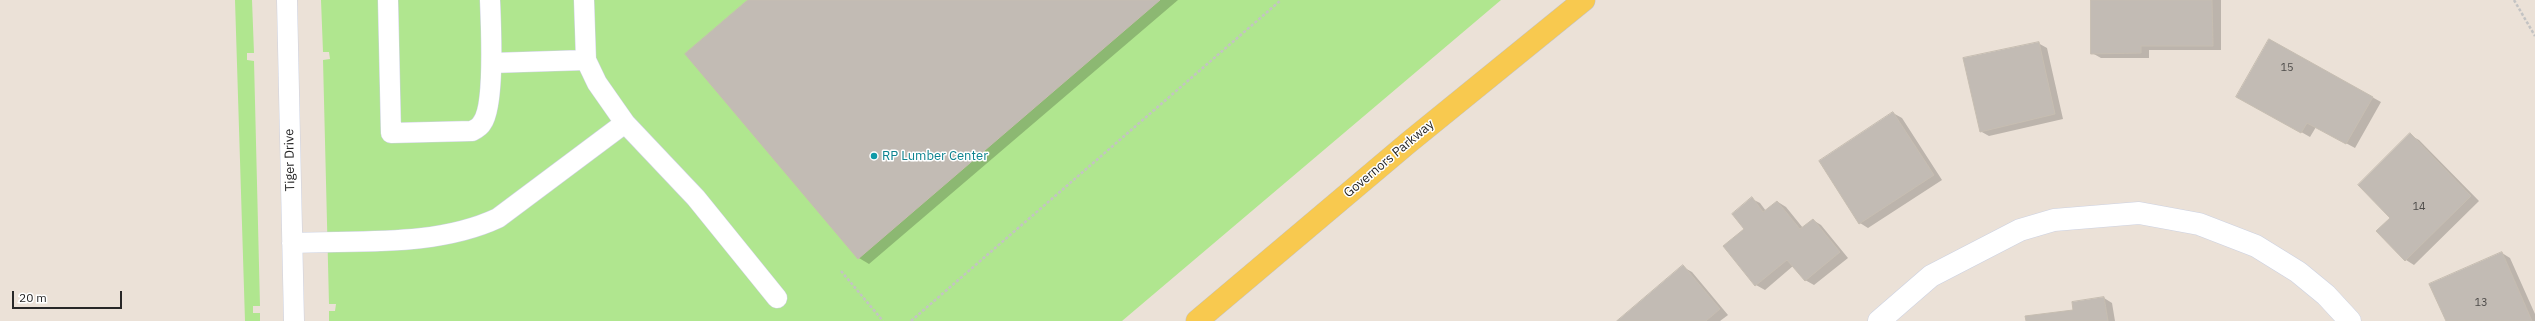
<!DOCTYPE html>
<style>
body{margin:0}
#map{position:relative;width:2535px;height:321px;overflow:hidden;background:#ebe1d7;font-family:"IBM Plex Sans",sans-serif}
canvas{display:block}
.scale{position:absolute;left:12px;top:291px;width:110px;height:18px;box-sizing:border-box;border:2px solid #272727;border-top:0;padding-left:5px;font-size:12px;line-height:14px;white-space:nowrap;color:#272727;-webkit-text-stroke:3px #fff;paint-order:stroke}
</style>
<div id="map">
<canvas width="2535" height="321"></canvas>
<div class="scale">20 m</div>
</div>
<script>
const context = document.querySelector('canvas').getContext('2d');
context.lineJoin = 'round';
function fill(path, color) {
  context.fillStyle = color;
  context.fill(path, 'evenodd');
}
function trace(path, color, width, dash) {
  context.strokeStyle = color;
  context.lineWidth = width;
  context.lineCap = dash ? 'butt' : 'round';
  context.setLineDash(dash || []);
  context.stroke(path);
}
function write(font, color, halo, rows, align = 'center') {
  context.font = font + ' "IBM Plex Sans",sans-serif';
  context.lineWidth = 3;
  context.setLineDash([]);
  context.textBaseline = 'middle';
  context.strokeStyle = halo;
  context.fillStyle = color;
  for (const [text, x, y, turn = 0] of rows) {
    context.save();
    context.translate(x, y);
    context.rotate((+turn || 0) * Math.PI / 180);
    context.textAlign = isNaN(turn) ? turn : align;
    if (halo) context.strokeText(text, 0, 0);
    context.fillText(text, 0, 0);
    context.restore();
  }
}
fill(new Path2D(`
 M235,0H252L254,53H247V60L254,61L260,306H253V313H260V321H245Z
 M321,0H1501L1122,321H329V311H335L336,304H329L323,60L330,59L329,52H323Z`), '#b0e68f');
fill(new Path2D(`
 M749,0H1178L869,264L859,258Z
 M2092,0H2221V50H2149V58H2101L2092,53Z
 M2269,40L2381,102L2355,148L2316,127L2310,137L2238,96Z
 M2038,43L2047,48L2063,119L1989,136L1980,131Z
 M1893,113L1902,118L1942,180L1868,228L1860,223Z
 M2410,135L2419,140L2479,201L2414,265L2406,260L2391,218Z
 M1752,199L1760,203L1766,211L1778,202L1786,207L1803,228L1813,220L1821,225L1848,258L1814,285L1805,280L1793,266L1765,290L1756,285L1745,229Z
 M2502,253L2510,258L2535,314V321H2447Z
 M1683,267L1692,272L1728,315L1720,321H1618Z
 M2104,298L2112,303L2115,321H2027L2074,310Z`), '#0003');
const building = new Path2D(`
 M748,0H1160L858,259L685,54Z
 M2091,0H2212L2213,46H2141V53L2091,54Z
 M2269,39L2373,97L2346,144L2307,123L2301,133L2236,97Z
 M2039,42L2055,114L1980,132L1963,58Z
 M1893,112L1934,175L1859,224L1819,161Z
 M2410,133L2471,196L2405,261L2376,231L2390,218L2358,185Z
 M1752,197L1763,212L1777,201L1800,229L1813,219L1840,252L1805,281L1787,260L1755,286L1723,246L1744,229L1732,214Z
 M2502,252L2532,321H2446L2429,284Z
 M1683,265L1720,309L1706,321H1617Z
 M2104,297L2108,321H2026L2025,316L2073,310L2072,302Z`);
fill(building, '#c2bbb4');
trace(building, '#c6bdb1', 1);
const service = new Path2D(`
 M287,0L294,321
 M388,0L391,133L472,131C476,129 480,127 482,123C495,106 491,24 490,0
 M584,0L586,60L597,83L625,123L696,198L777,298
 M492,63L586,60
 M292,243C360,240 436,247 498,218L625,123`);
const minor = new Path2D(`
 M1879,321L1931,276L2020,230L2054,220L2139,213L2199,224L2256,246L2298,272L2326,295L2350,321`);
const primary = new Path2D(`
 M1197,321L1408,143L1584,0`);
trace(service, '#ccd1e1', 21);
trace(minor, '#ccd1e1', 23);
trace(primary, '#c3c3c3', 23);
trace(new Path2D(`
 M2514,0L2535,36
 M841,271L883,321
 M911,321L1281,0`), '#c3c3c3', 2.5, [3, 2]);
trace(service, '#fff', 20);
trace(minor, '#fff', 22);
trace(primary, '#f8c94f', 22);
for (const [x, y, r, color] of [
 [874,156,4,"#0f9aa8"]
]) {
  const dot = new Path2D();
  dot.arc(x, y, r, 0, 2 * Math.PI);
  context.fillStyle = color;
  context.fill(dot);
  trace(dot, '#fff', 1.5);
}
write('11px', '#4e4c4a', null, [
 ["15",2287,68],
 ["14",2419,207],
 ["13",2481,303]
]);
write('13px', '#0d838f', '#fff', [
 ["RP Lumber Center",882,156]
], 'left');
write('13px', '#272727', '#fff', [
 ["Governors Parkway",1389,159,-40],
 ["Tiger Drive",290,160,-91]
]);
</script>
